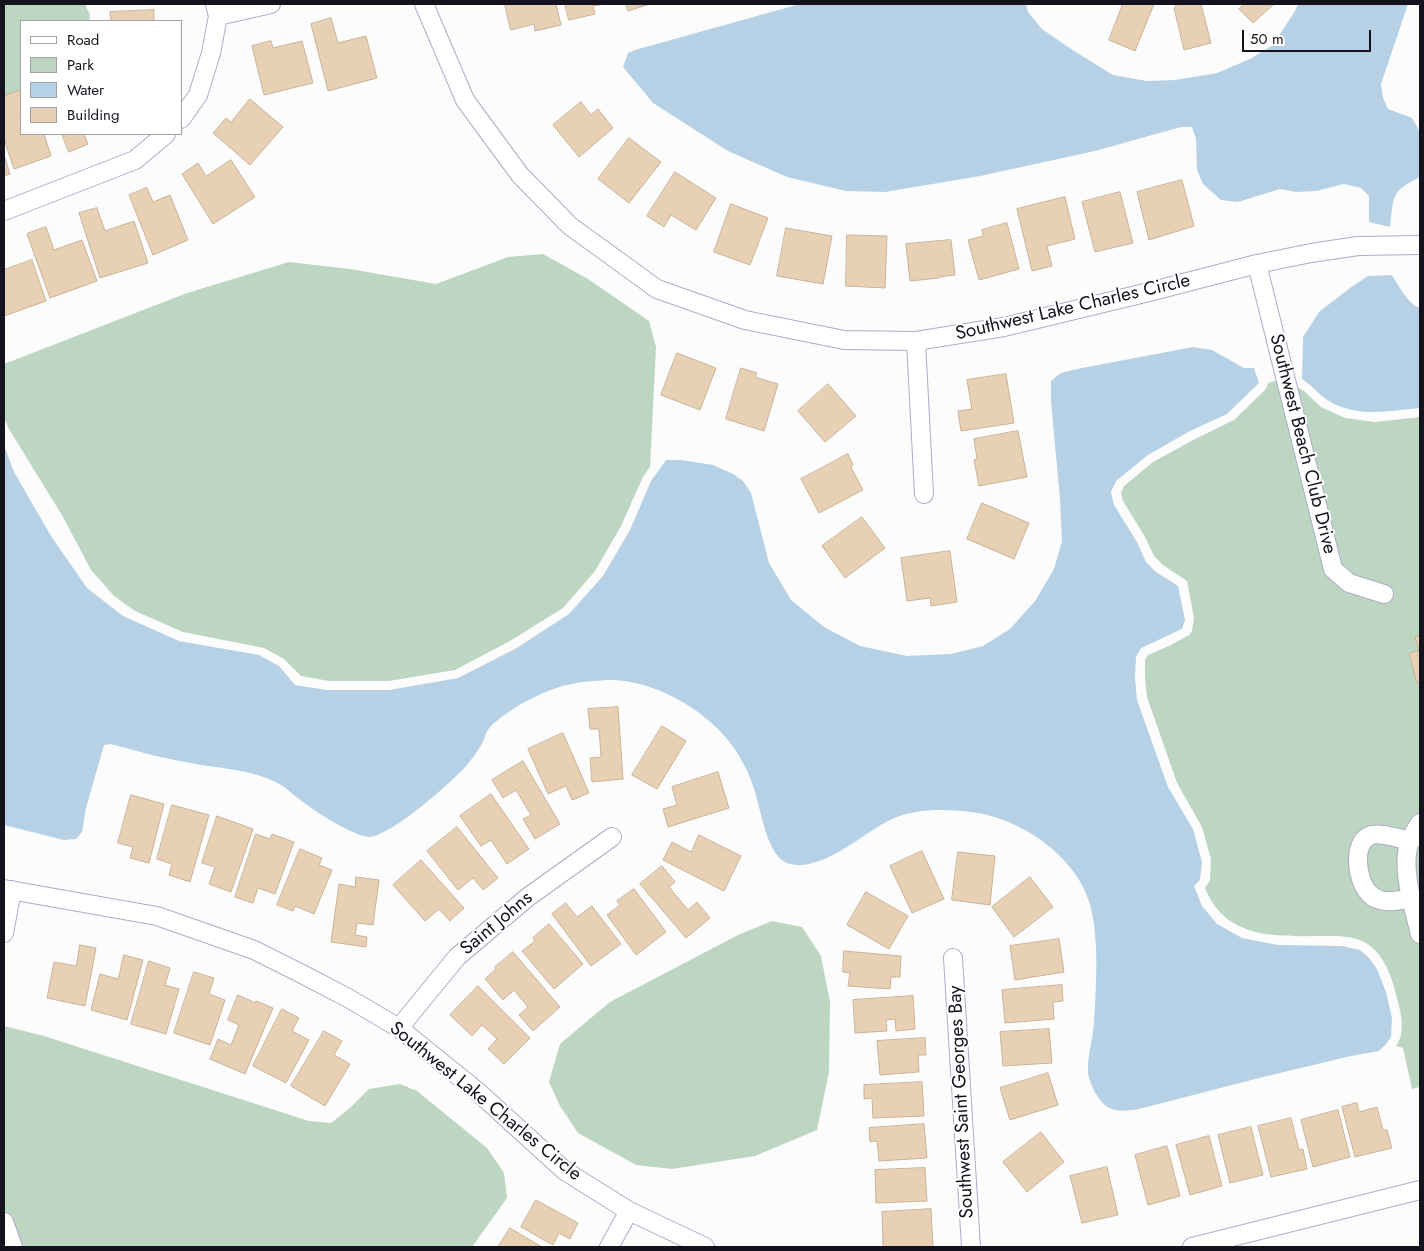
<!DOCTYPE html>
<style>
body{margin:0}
#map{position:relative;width:1424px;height:1251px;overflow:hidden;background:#fcfcfc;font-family:Jost,sans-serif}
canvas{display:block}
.frame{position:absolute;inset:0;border:5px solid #14121d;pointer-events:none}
.legend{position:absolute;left:20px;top:20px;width:162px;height:115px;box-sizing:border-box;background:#fff;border:1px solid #a1a0a5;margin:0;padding:6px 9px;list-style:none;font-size:15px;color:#14121d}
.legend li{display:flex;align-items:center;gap:10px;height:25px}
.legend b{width:25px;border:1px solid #a1a0a5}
.scale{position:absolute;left:1242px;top:30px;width:129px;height:22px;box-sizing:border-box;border:2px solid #14121d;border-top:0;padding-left:6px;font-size:15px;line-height:18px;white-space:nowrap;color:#14121d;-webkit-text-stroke:4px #fff;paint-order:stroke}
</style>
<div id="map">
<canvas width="1424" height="1251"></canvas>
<div class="frame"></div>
<ul class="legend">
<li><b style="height:6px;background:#fff"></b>Road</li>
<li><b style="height:14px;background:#bcd6c1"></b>Park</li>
<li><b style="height:14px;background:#b6d1e5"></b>Water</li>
<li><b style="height:14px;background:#e7d0b4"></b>Building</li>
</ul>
<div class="scale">50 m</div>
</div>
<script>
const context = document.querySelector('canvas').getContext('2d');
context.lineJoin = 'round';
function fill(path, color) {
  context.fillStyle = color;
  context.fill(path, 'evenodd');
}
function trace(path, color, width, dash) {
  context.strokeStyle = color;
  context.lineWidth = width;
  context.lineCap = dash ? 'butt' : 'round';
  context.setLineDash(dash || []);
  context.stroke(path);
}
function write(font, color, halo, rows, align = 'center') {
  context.font = font + ' Jost,sans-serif';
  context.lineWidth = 4;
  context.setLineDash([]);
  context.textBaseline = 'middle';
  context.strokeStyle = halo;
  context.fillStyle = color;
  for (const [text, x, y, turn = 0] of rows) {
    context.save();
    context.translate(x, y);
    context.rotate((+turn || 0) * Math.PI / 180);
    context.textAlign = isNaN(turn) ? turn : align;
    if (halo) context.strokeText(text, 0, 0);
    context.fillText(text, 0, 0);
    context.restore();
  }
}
fill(new Path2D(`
 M4,4H85L90,15L89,21H21V91L4,98Z
 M543,254L588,279L649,321L656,347L650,467L643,477L621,526L595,571L563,608L510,641L455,670L389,681H329L301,676L284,659L264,648L183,632L135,611L114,596L91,570L63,517L9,429L4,418V364L187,293L289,262L350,269L436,284L508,257Z
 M1292,376L1294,385L1304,391L1321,407L1345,418L1375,422L1420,417V1087L1412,1089L1403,1048L1396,1046C1406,1032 1401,1014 1397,998C1392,978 1385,955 1366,943C1355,936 1338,936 1326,936C1278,936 1226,941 1205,888L1210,880L1211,859L1202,827L1177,783L1147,697L1145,677V659L1148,655L1169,646L1189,635L1192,631L1194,618L1187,581L1163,565L1154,556L1145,537L1123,501L1121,493L1124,486L1153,462L1195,439L1234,420L1266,389L1268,383Z
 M772,921L802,927L821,956L830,1002L829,1072L817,1130L755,1156L672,1169L636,1165L578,1133L560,1106L549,1082L560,1044L610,1002L738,935Z
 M4,1026L44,1036L309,1121L331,1123L351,1107L369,1089L400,1084L417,1091L487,1148L504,1173L507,1198L472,1247H4Z`), '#bcd6c1');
fill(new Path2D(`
 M800,4H1026L1028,12L1042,29L1074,51L1113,75L1147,81L1175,80L1217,73L1250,59L1273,45L1295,11L1298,4H1408L1381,84L1383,98L1388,109L1412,118L1420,132V177C1390,192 1394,196 1390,227L1369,222V196L1361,188L1344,184L1316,191L1296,192L1280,189L1238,202L1221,200L1203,184L1197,170L1196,139L1192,127H1181L1095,151L980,176L885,192L846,191L787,177L728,151L653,103L623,67L628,53L635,50Z
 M1392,275C1398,285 1409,305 1420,308V408C1390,411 1357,418 1329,401C1319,395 1312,385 1302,379L1303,337L1319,312L1350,288L1368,276Z
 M1193,347L1212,350L1244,368H1254L1259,383L1227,414L1190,431L1148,455L1116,481L1111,492L1114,505L1137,542L1146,562L1156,572L1178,586L1185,620L1182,629L1141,648L1136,657L1135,678L1137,700L1168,787L1193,829L1202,862L1200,880L1194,886L1202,906L1217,924L1242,938L1278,945L1342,946L1360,950L1369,958L1377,969L1386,992L1392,1018L1391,1037L1386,1044L1379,1051L1351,1056L1263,1077L1139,1109C1119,1112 1107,1113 1096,1094C1092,1087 1089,1080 1088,1073C1087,1056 1093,1039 1094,1023C1096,989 1099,947 1092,913C1083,860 1022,818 971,812C946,809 916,808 892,819C864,832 820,875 787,863C767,855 761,811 755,792C752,783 749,773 744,765C723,719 659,679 608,680C597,681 583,681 572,684C545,689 516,705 494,723C486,729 485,739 480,747C476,753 471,760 467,765C452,782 389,838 368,837C351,835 311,809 298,798C292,794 287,788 281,785C255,770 224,769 196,764C167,759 139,752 111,744L104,745L86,808L82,832L76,839L64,840L4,825V445L14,472L51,536L87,588L123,616L179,641L259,655L279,666L295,685L327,690H389L458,678L515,649L569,614L603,576L630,530L651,481L666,460H681L713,465L733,474L743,481L751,493L769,563L791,600L824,627L860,646L907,656L951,654L983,646L1010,629L1035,601L1054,569L1062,541L1060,499L1051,402V381L1061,373L1077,369Z`), '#b6d1e5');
const building = new Path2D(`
 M505,4H556L561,25L535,31L534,24L511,30Z
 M565,4H604L593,6L595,14L569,20Z
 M626,4H650L628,11Z
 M1123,4H1154L1135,51L1109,40Z
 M1175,4H1201L1211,43L1184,50L1174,8L1176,7Z
 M1245,4H1274L1253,23L1239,9Z
 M154,10V21H111L110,12Z
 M331,18L338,43L366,36L377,78L328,91L311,24Z
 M271,41L273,48L302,41L313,83L264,95L252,46Z
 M21,90V113H20L21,117V134H44L51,156L14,169L4,139V96Z
 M250,99L283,127L250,165L213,133L226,118L231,122Z
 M581,102L591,115L598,109L613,128L579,157L553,125Z
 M62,134H84L88,144L69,152Z
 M629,138L661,162L629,203L598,179Z
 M4,155L10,174L4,176Z
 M231,160L255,197L213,224L182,174L198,163L206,176Z
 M675,172L716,198L696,230L671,215L664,227L647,216Z
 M1182,180L1194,226L1149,240L1137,192Z
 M147,188L153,202L170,195L188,240L153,255L129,195Z
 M1120,192L1133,243L1095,252L1082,202Z
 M1065,197L1075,239L1047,246L1052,266L1032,271L1017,209Z
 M731,204L768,218L750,265L714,252Z
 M97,208L105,231L134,221L148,263L100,278L79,213Z
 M1007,223L1019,269L979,280L968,240L983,236L982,230Z
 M46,227L54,250L82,240L97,281L50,298L27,234Z
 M786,228L832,236L823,284L777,276Z
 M847,235L887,236L885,288L846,286Z
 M951,240L955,275L939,277V278L910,281L906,244Z
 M32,260L46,301L4,316V270Z
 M677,353L716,368L700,410L661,395Z
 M741,368L757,373L755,377L778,384L764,431L726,419Z
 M1006,374L1014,423L961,431L958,411L972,409L967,380Z
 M828,384L856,416L825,442L798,411Z
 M1018,431L1027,477L979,486L974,460L977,459L974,439Z
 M848,454L853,465L851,467L863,490L819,513L801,479Z
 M982,503L1029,523L1014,559L967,539Z
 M862,517L885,548L845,578L822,546Z
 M950,551L957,602L931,606L930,598L907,601L901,558Z
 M1420,636V682L1417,683L1409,653L1419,651L1415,637Z
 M618,707L623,779L592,782L590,758L601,757L599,729H590L588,709Z
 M662,726L686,741L657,789L632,775Z
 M563,733L589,793L572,800L566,786L548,794L528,749Z
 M523,761L560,824L535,839L523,819L531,815L516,790L503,798L492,780Z
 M718,772L729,808L668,827L663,809L677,805L672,787Z
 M491,794L529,849L507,864L491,840L481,846L460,816Z
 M131,795L164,804L149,863L130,858L133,847L118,843Z
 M172,805L209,815L190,882L169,875L172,864L157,859Z
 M217,816L253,829L231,892L209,884L215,867L202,863Z
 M457,827L498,878L483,890L473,878L458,890L427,851Z
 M256,834L270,839L272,834L294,842L275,894L258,888L253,903L235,897Z
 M699,835L741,856L724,891L663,860L672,842L691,852Z
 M300,849L322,858L319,865L332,870L314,914L295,906L293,911L277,905Z
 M922,851L944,899L912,913L890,866Z
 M958,852L995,856L990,905L952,900Z
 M421,860L464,908L450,921L439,909L425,921L393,885Z
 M662,866L675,882L669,887L688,910L697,902L710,918L686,938L640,884Z
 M356,877L379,880L373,925L357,923L355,935L367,937L366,947L331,942L339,884L355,887Z
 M1030,877L1053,907L1014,937L992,907Z
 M634,889L666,932L636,955L607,915L620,905L617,901Z
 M866,892L908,916L889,949L847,925Z
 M566,903L577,917L592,906L621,944L591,966L552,914Z
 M549,924L583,964L554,989L522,951L535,941L533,938Z
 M1059,939L1064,972L1015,980L1010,946Z
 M80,945L96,948L85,1006L47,998L54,962L76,966Z
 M844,951L901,956L900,977H891L890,989L848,986L850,973L843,972Z
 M513,952L560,1007L533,1031L519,1015L528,1007L514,990L503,1000L485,979L496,969L495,967Z
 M124,955L143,960L127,1020L91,1010L100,974L118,979Z
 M149,961L170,968L165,985L179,989L166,1034L131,1024Z
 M194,972L214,978L209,994L225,1000L210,1045L174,1033Z
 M1062,985L1063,1001L1053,1002L1054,1019L1005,1023L1002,990Z
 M478,986L530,1038L504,1064L488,1049L497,1039L482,1025L472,1036L450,1015Z
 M238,995L256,1003V1001L273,1008L245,1074L210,1059L218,1039L231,1045L239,1025L228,1020Z
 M913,996L915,1029L896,1031L895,1019L886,1020L887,1031L855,1033L853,1000Z
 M282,1009L299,1018L292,1031L309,1040L286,1083L253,1066Z
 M1049,1029L1052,1063L1003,1066L1000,1032Z
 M324,1031L342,1041L334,1055L350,1064L325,1106L291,1086Z
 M925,1038L926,1055H918L919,1072L880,1075L877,1041Z
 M1048,1073L1058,1105L1010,1120L1000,1088Z
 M922,1082L924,1116L873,1118L872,1098L864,1099V1085Z
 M1357,1103L1359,1112L1377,1107L1383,1130H1387L1392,1148L1355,1157L1342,1107Z
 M1338,1110L1350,1157L1313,1167L1301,1120Z
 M1291,1118L1299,1150L1303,1149L1307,1169L1271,1177L1258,1126Z
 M924,1124L927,1158L879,1161L877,1141L870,1142L869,1128Z
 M1251,1127L1263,1175L1230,1183L1218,1135Z
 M1041,1132L1064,1162L1027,1192L1003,1162Z
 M1209,1136L1222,1186L1190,1195L1176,1145Z
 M1167,1146L1180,1196L1148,1205L1135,1155Z
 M1107,1167L1118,1215L1082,1223L1070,1176Z
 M925,1168L927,1201L876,1203L875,1170Z
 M536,1200L578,1223L570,1239L559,1233L553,1245L521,1227Z
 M931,1209L933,1247H883L882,1212Z
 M510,1228L542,1247H498Z`);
fill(building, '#e7d0b4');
trace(building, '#c9b398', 1);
const minor = new Path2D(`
 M424,4L465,100L520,175L570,226L657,289L745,320L844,340L916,341L1004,327L1145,293L1257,264L1311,253L1358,246L1420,245
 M218,16L271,4
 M181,119L198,95L211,53L218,16L215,4
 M4,211L135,160L166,134
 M1257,264L1333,569L1349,583L1384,594
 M916,341L924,494
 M1420,823C1416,829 1411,837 1409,844C1401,869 1414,910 1420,934
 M1411,841C1400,839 1378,831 1369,836C1352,844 1357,880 1368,892C1371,896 1376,899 1380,900C1390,903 1401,900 1411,898
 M4,889L157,916L254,950L302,974L348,998L399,1028L477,1091L565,1171L629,1211L705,1247
 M4,933L12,890
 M953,958L971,1247
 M399,1028L457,957L528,897L612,837
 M4,1222L13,1247
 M609,1247L629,1211
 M1192,1247L1420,1190`);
trace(minor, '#b1aac9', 20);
trace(minor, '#fff', 18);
write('19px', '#14121d', '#fff', [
 ["Southwest Lake Charles Circle",1073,308,-13],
 ["Southwest Beach Club Drive",1302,444,76],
 ["Saint Johns",497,924,-40],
 ["Southwest Lake Charles Circle",485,1102,39],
 ["Southwest Saint Georges Bay",962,1102,-93]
]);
</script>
